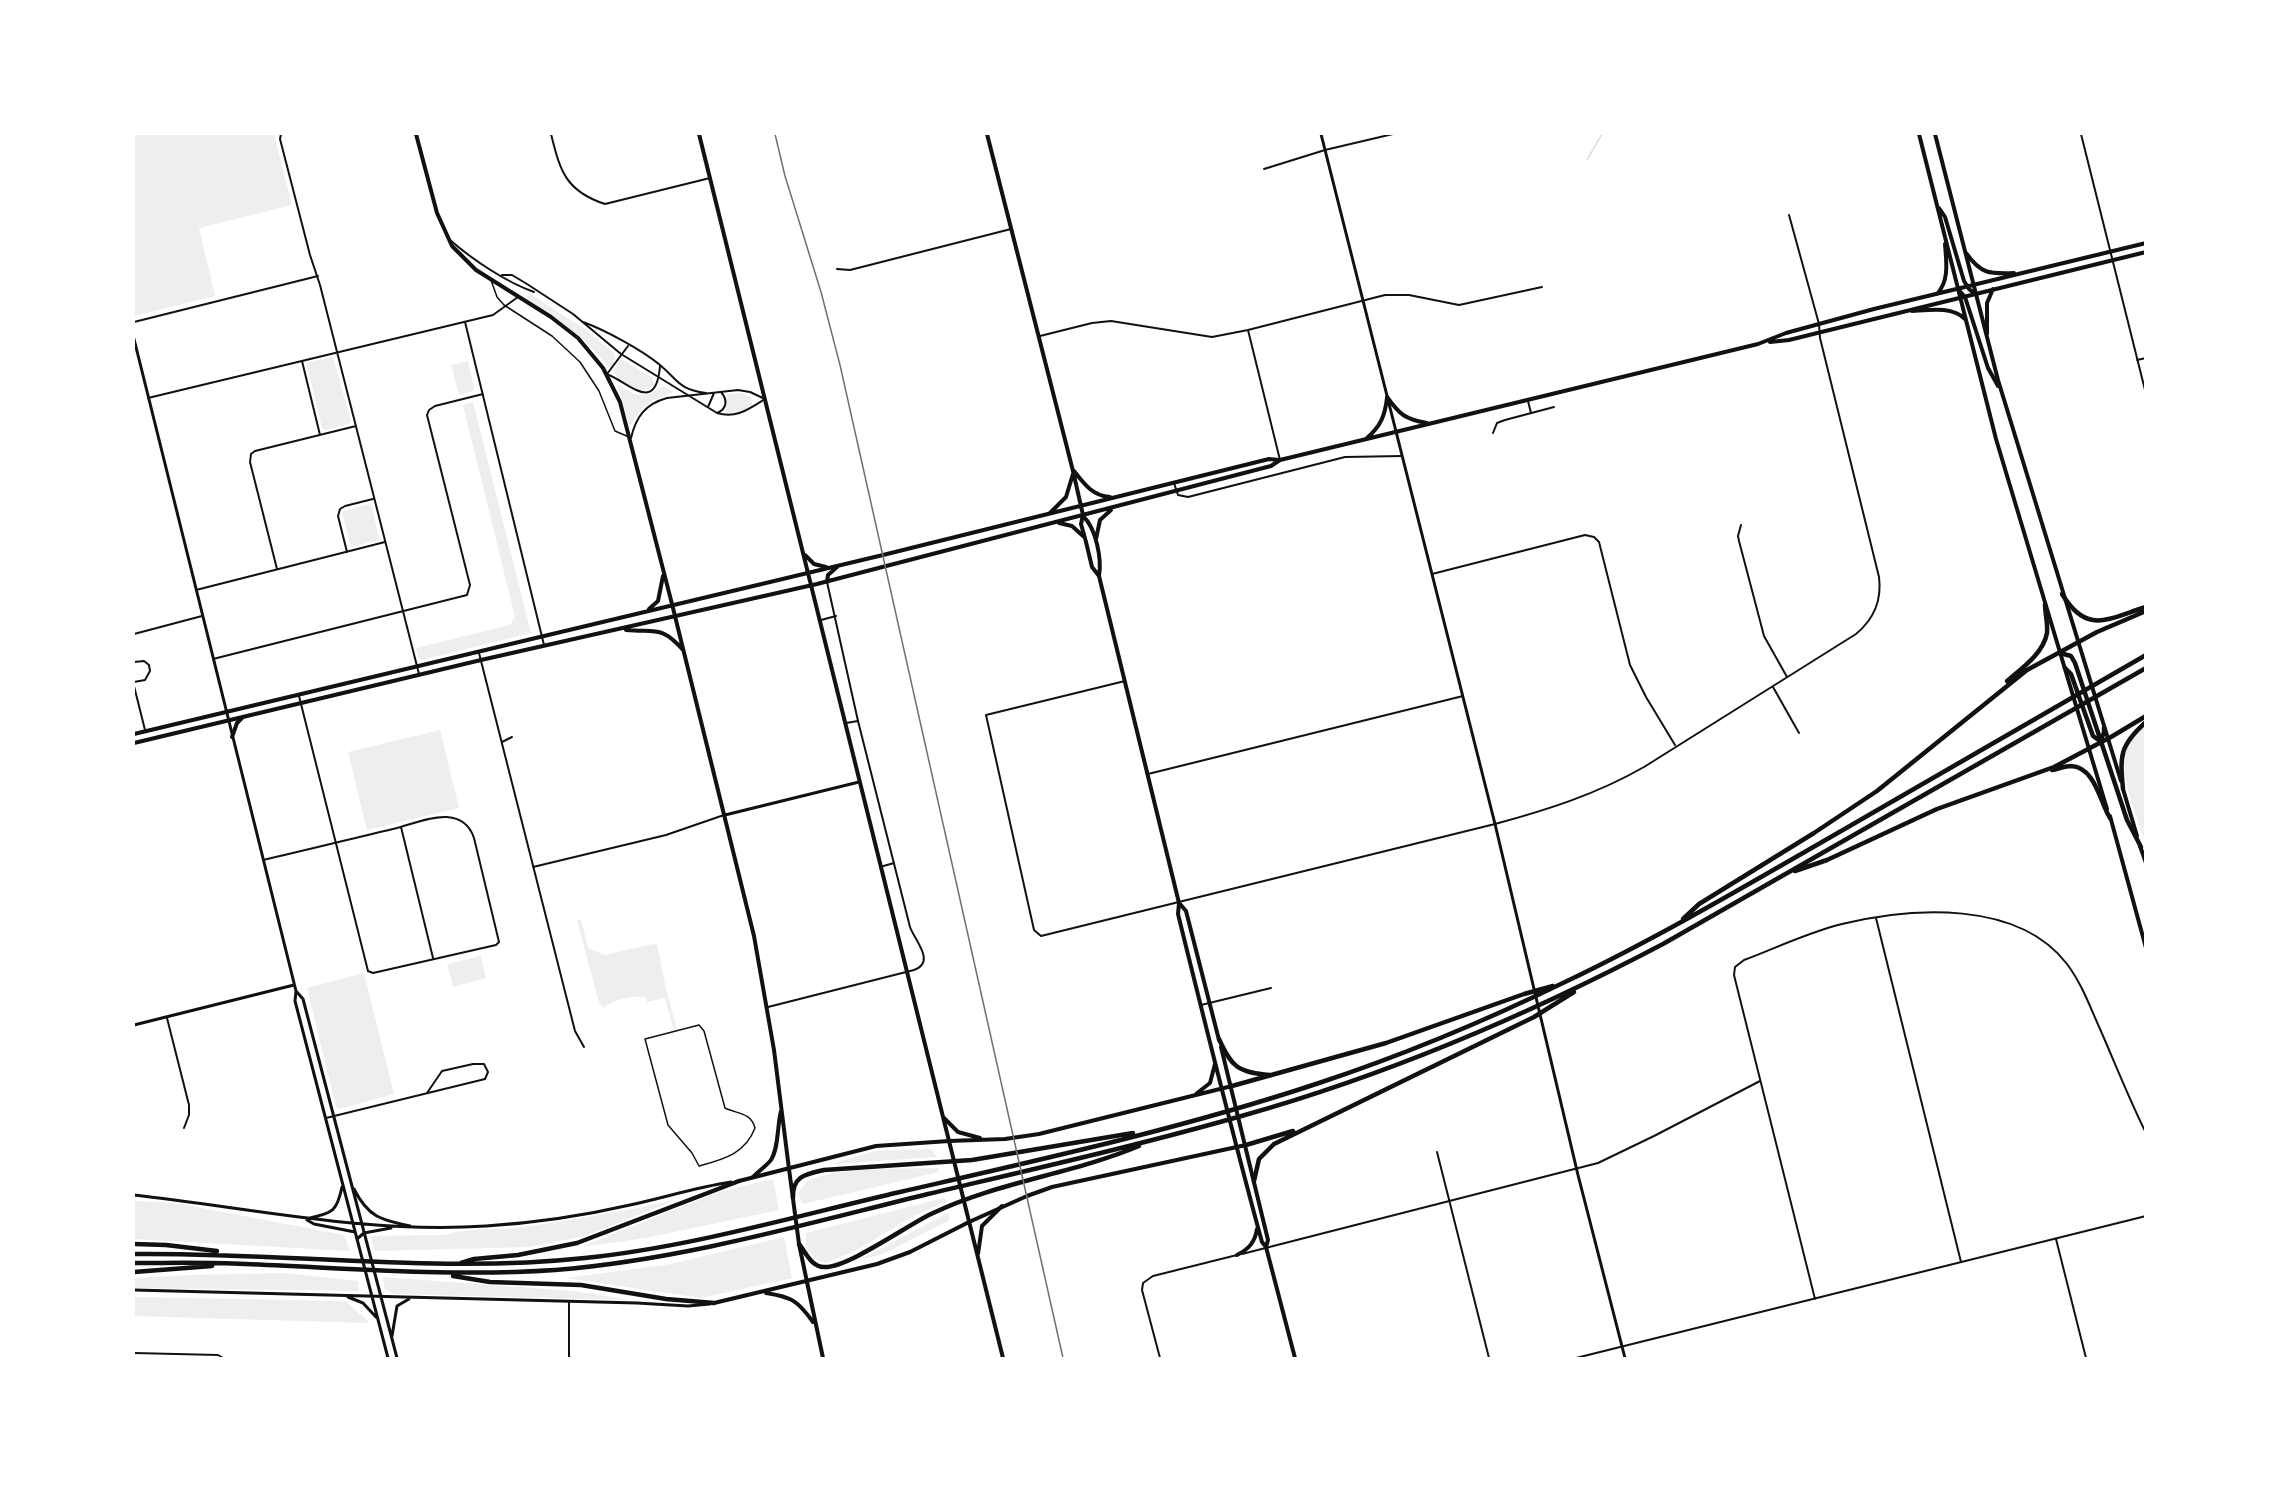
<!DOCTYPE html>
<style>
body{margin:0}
#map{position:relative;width:2279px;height:1492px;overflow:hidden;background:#fff;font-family:"Nunito Sans",sans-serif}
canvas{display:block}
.frame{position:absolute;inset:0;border:135px solid #fff;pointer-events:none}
</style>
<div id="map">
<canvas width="2279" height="1492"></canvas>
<div class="frame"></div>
</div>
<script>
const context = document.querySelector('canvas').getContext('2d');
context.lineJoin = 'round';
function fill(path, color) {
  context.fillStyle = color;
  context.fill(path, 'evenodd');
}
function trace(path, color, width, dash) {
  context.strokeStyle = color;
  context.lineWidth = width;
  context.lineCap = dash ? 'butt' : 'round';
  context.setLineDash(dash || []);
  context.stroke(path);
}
fill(new Path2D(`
 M134,134H274L292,205L199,228L215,296L134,316Z
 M530,294L585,329L614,353L615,360L611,367H608C587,338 555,318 525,299Z
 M333,357L351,421L349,424L326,430L322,428L307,365L310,362Z
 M621,359L652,378L654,384L652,387C638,395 620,383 613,371Z
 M468,361L474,388L473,391L459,395L451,365Z
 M617,384C637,398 644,399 663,386L674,392C650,402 643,403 630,427Z
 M742,393L751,397L752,403C748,411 735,414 726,414L727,394Z
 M473,402L531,633L422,660L418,658L416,648L510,625L515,617L463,405Z
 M369,504L372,506L379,540L351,547L342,512Z
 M2145,726V842C2138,819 2116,769 2127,747C2131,738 2139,733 2145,726Z
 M440,730L459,808L367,830L348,752Z
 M581,919L588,948L605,955L648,945L657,944L666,989L677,1030L674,1031L665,998L647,1002L646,998C635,994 612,1000 604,1008L599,1003L577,920Z
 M481,956L486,978L453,987L447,964Z
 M364,973L394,1094L340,1109L336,1107L307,988Z
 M931,1149L937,1157L832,1164L874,1151Z
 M938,1168L939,1172L803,1204L798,1194C802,1189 805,1182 810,1180C835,1167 907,1169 938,1168Z
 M773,1179L779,1210L646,1238L580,1247L722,1191Z
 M944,1198L948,1201L916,1215L851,1253L826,1263L816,1259L806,1249V1233Z
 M676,1200L585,1236L529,1247L375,1251L370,1236L444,1235C469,1227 496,1231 522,1227C574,1220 624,1211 676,1200Z
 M134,1201L176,1203L344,1235L350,1251L134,1239Z
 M948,1213L950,1220L883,1254L859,1260Z
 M784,1237L792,1278L701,1298L566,1278L671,1264Z
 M285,1273L358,1281L359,1291L134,1288V1278L190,1275Z
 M383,1277L573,1291L630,1300L394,1294L384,1289Z
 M134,1297L345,1301L370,1323L134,1316Z`), '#eee');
trace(new Path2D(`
 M1587,160L1602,134`), '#d9d9d9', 1.5);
trace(new Path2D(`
 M491,280L497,297L504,305L552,336L580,362L599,391L615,431L629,437
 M699,1025L704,1031L725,1108C737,1114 751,1112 755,1128C745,1154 724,1159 699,1166L692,1153L668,1125L645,1039Z`), '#111', 1.5);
trace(new Path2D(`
 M281,134L280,139L310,255L320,285L419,674
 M551,134C560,170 565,191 605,204L710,178
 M2081,134L2146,394
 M1264,169L1325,150L1393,134
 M450,240C473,260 506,282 534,292
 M837,269L850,270L1011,229
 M502,275H512L527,284L573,314L621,354L717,413C736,419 749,409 765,399
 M134,322L318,276
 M465,322L544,645
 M583,322C605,330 642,350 660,365C679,381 678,389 706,393
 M1248,330L1280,460
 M1040,336L1092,323L1111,321L1212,337L1248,330L1385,295H1409L1459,305L1542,287
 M628,346L607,374C631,384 656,414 660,366
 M2137,360L2146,358
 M302,361L320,435
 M148,398L493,315L518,297
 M1528,401L1531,413
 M708,407L714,393
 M717,413C727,409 728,400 721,392
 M1493,433L1497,423L1505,420L1554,407
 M631,438C636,417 645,404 667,398L738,390L750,392L765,399
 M1174,483L1178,495L1188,497L1345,457L1402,456
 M1741,525L1738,536L1739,541L1764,636L1787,677
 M347,552L338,516L340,509L345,506L373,499
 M277,569L250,462L251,454L255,451L356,426
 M1432,574L1585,535L1594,537L1599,542L1630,665L1646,697L1675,745
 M196,590L385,542
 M821,620L836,616
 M134,634L202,616
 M479,653L575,1031L584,1047
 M213,659L467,595L470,585L427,415L429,410L435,406L483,394
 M134,662L144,661L149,665L150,671L145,680L134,682
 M1125,681L986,715L1034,930L1041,936L1495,824C1547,810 1597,794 1644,767L1856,634C1874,619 1882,600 1879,577L1820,338L1819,324L1789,215
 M134,686L145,730
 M1773,687L1799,733
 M846,723L858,721
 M502,742L512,737
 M1148,774L1463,696
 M401,827L433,958
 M263,860C307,850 350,839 393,829C410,825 430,816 447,817C461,818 470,826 474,838L499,942L496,945L373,973L368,971L299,696
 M533,867L666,835L724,815
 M880,867L894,863
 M1876,918L1961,1262
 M1201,1005L1271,988
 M768,1007L914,970C936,962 915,941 910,927L858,721L827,582
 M167,1018L189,1105V1115L184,1128
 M326,1118L485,1079L488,1072L484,1064H473L442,1071L427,1093
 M1437,1152L1489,1358
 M2056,1239L2086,1358
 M1242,1254L1598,1163L1654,1136L1760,1081
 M1815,1299L1734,975L1735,967L1744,960C1776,948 1809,932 1842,924C1912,907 2018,900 2067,964C2082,984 2090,1007 2100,1029C2115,1063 2129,1099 2146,1133
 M569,1302V1358
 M134,1353L218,1355L223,1358
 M1160,1358L1142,1290L1143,1283L1153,1276L1237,1255
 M1576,1358L2146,1216`), '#111', 2);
trace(new Path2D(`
 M1321,134L1495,824L1578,1175L1625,1358
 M134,339L296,991L295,1001L388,1358
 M725,815L859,782
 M296,991L303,999L397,1358
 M134,1025L294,985
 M354,1189C368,1217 381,1220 410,1226
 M134,1195C251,1208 367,1234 486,1226C534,1223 582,1216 630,1205C663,1198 697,1187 731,1182
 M310,1218C333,1213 337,1211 342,1187
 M307,1220L314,1224L355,1232
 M357,1239L364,1233L391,1228
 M134,1290L637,1303L688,1306L710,1304
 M348,1297L363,1303L376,1317
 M392,1336L397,1306L409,1299`), '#111', 3);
trace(new Path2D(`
 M416,134L437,213L452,246L476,270L551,317L578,338L603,368L620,402L672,604L754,936L774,1050L789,1169
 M699,134L949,1141L1005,1139L1039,1134L1232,1086
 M987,134L1073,471L1083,515L1081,524L1086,542L1092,567L1099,576
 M1919,134L1996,439L2107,809
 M1935,134L1998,380L2121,781
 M1939,208L1945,217L1964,281L1969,289L1975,294
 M1966,253C1981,274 1989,274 2014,273
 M1958,289L1965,297L1988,368L1998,386
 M1937,294C1950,280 1946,260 1945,244
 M1912,311C1929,310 1952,306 1965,319
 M1987,334V303L1993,289
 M1770,342L1789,340L2146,252
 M1387,397C1400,415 1405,419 1427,423
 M1367,438C1381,426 1385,415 1387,398
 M1074,471C1084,484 1093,496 1110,497
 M1050,513L1066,497L1073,474
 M1083,516C1096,528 1102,559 1099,576L1179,903L1178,914C1205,1023 1232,1133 1262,1242L1266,1247L1295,1358
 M1059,523L1072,526L1083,536
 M1096,539L1100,520L1111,510
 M805,555L814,564L826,567
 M827,582L828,575L837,567
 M649,609L658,601L663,576
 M626,630C655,633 661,625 683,650
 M134,734L883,555L1269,459L1279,460
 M232,737L237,723L243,717
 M134,743L481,660L817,584L1271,466L1280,460L1758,344L1786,333L1874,309L2146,243
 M2123,789L2137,836
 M2110,816L2146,948
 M2140,846L2146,863
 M1180,904L1186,911L1219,1040
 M1221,1047L1268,1240L1266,1247
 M1196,1094L1210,1083L1215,1064
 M943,1117L958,1132L980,1138
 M753,1177C759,1171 766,1166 771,1160C779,1147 777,1126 781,1111
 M969,1222L1027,1196L1052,1187L1246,1145
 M1237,1255C1249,1249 1255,1242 1257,1229`), '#111', 4);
trace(new Path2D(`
 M789,1169L799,1244L823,1358
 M739,1181L876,1146L949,1141L1003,1358
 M978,1254L982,1226L1002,1206
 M766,1293C792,1297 798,1301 813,1322
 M714,1303L877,1264L910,1252L969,1222`), '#111', 4);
trace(new Path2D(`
 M2062,594C2087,635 2107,619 2146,607
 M2060,653L2071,656L2075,663L2127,820L2141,847
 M2065,668L2071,674L2093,736L2100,741
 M2007,681C2022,668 2043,654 2047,633C2048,624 2045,613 2045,604
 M2100,741L2104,733V728
 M2052,770C2058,769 2065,766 2071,766C2095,767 2100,802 2110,818
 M2123,789C2120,756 2119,746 2146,722
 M1795,871L1827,860L1937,809L2054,767L2111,737L2146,716
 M1683,919L1699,904L1814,833L1877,791L2027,670L2097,632L2146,611
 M1219,1039C1232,1068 1238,1072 1270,1075
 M1232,1086L1386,1043L1524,994L1553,986
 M1246,1145L1293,1131
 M1254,1181L1259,1159L1274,1144L1534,1017L1574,992
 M793,1198C792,1176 806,1174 824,1170L972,1160L1133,1133
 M134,1244L166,1245L217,1251
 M799,1244C806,1253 812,1268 825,1267C849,1267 906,1226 931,1214C997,1182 1072,1174 1139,1146
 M134,1254C284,1252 435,1274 585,1258C691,1247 796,1216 900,1192C1039,1160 1180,1129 1316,1084C1401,1056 1485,1021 1565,982C1655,939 1742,888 1829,838C1934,777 2040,716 2146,655
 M134,1263C171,1263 208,1262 245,1264C348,1268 451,1277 555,1270C681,1260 805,1224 928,1194C1034,1169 1140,1145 1245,1115C1390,1074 1530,1014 1663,944L2146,668
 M461,1263L474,1259L518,1255L577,1243L739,1181
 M134,1272L212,1266
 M453,1276L490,1282L581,1285L666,1299L714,1303`), '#111', 4.5);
trace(new Path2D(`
 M775,134L785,176L821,292L840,365L1063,1358`), '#707070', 1.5);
</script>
